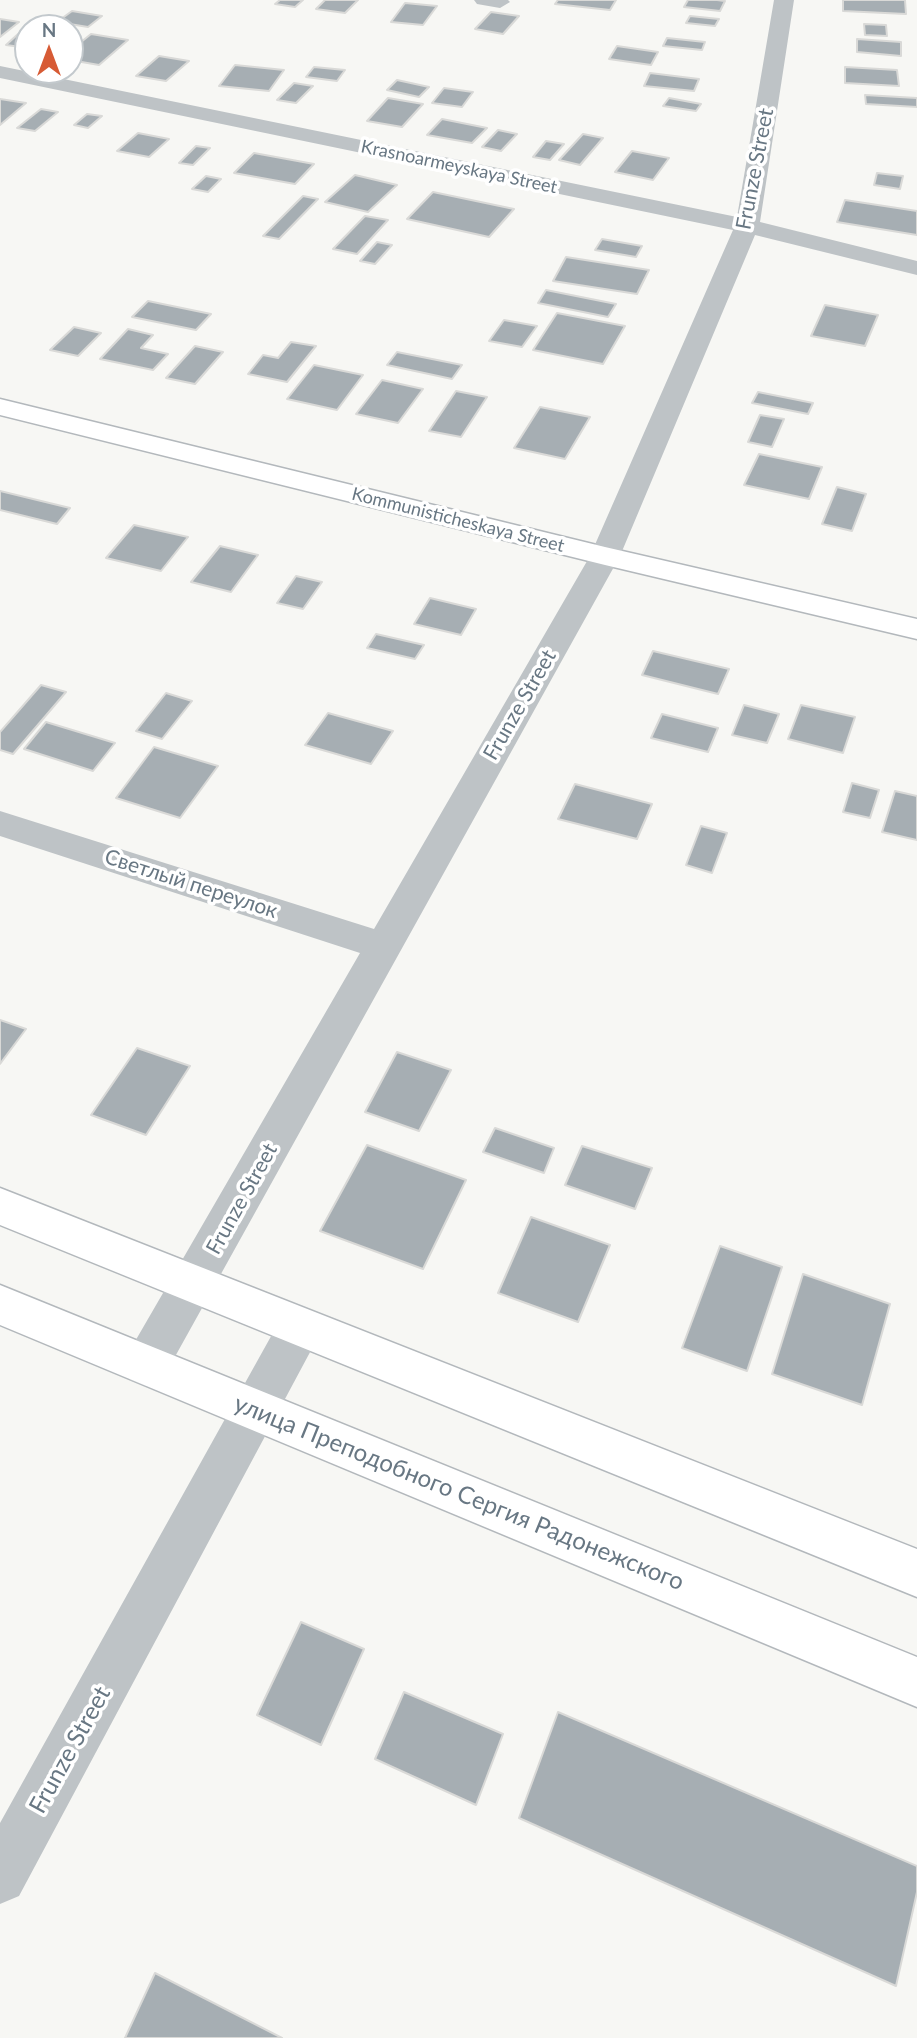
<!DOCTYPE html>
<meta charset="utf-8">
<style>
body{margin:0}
#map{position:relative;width:917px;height:2038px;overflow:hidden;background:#f7f7f4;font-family:Lato,sans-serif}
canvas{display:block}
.north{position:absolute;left:14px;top:14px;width:70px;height:70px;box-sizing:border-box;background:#fff;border:2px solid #c3c9cd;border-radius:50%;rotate:0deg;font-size:19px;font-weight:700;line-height:28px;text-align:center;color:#687783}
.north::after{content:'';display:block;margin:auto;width:24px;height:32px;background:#d75b35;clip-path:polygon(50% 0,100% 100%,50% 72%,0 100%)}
</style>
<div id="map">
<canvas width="917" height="2038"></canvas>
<div class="north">N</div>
</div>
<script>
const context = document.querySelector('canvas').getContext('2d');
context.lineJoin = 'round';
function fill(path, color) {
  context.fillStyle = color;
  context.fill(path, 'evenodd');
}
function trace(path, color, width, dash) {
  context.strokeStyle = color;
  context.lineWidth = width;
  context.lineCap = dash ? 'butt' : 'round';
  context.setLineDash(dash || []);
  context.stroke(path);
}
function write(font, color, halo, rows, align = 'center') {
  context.font = font + ' Lato,sans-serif';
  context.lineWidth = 7;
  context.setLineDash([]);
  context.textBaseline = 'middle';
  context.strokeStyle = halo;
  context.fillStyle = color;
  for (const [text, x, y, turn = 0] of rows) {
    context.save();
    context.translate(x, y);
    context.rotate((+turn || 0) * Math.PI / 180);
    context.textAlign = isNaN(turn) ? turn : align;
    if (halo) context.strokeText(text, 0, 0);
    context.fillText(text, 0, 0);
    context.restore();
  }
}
const building = new Path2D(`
 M280,0H303L295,7L275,4Z
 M325,0H358L345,13L316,9Z
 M558,0H616L610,10L555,4Z
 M688,0H717L725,1L720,11L684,7Z
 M843,0H905L906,14L843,11Z
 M405,3L437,6L423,25L391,22Z
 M72,11L102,16L88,27L57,22Z
 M491,12L519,16L503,34L475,29Z
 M690,16L719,19L715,26L686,23Z
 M0,19L19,22L0,37Z
 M29,24L58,28H28V48L6,45Z
 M864,24L886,25L887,36L865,35Z
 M91,34L128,40L99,65L70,60V51Z
 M667,38L705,42L702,50L663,46Z
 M857,39L901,42V56L857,52Z
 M617,46L658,52L651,65L609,59Z
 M159,56L189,61L166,81L136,76Z
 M235,65L284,70L269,91L219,86Z
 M314,67L345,70L337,81L306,77Z
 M845,67L897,70L899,86L845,83Z
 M650,73L699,79L694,91L644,86Z
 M397,80L429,87L419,97L387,90Z
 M294,83L313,86L296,103L277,100Z
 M444,88L473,92L462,107L432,103Z
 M865,95L917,98V107L866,104Z
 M388,98L423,104L402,127L367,121Z
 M669,98L701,104L696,111L663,106Z
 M0,99L26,103L0,125Z
 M41,109L58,112L35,131L17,128Z
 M87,114L102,116L88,128L74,125Z
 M442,119L487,128L472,143L427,135Z
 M498,130L517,134L501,151L482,147Z
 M138,133L169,139L149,157L117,151Z
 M583,134L603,138L580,165L559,160Z
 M546,141L564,144L550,160L533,157Z
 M196,146L210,148L193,165L179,163Z
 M632,151L669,158L653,180L615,172Z
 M254,153L314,164L295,184L234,173Z
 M877,173L903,176L900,189L874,185Z
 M355,175L397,185L368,212L325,202Z
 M206,176L221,179L208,192L192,189Z
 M433,192L514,209L489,237L407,219Z
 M303,196L318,199L279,239L263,236Z
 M845,200L917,211V235L837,222Z
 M365,216L388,220L357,254L333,249Z
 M602,239L642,246L636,257L595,250Z
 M377,242L392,245L375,264L360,261Z
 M566,257L649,270L637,294L553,281Z
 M546,290L616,304L608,317L538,303Z
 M148,301L211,314L196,330L132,317Z
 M825,305L878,315L865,346L811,336Z
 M557,313L625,326L603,364L533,350Z
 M504,320L537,326L522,347L489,341Z
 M74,327L101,333L78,356L50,350Z
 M128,329L153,335L141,348L168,354L153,370L100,359Z
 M291,342L316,346L287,382L248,374L263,355L278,358Z
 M195,346L223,352L195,384L166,378Z
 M397,352L462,365L452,379L387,365Z
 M314,365L363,375L337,410L287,399Z
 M382,380L423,389L398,423L356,414Z
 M456,391L487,397L461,437L429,431Z
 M758,392L813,403L808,414L752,403Z
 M540,407L590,417L565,459L514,448Z
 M760,415L784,419L772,447L748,442Z
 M759,454L822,467L809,499L744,485Z
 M837,487L866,494L852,531L822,524Z
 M0,491L70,508L57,524L0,510Z
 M134,525L188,537L161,571L106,558Z
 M220,546L258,555L231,592L191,582Z
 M296,576L322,582L303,609L277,603Z
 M430,598L476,609L461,635L414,624Z
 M376,634L424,645L415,659L367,648Z
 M653,651L729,669L718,694L642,675Z
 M41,685L66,692L13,754L0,750V732Z
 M166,693L192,701L162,739L136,731Z
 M744,705L779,714L767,743L732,735Z
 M801,705L855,717L843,753L788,739Z
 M328,713L393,731L371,764L305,745Z
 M662,714L718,728L708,752L651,738Z
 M46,722L115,743L93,771L24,749Z
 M154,747L218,766L180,818L116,798Z
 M852,783L879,790L870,818L843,812Z
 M575,784L652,804L637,839L558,819Z
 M895,791L917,796V840L882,832Z
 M701,826L727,833L712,873L686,865Z
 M0,1020L26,1029L0,1064Z
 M137,1048L190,1066L146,1135L91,1115Z
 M397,1052L451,1070L419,1131L365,1112Z
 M495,1128L554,1148L544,1173L483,1152Z
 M367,1145L466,1180L423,1269L320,1231Z
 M582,1146L652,1168L635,1209L565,1185Z
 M531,1217L610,1245L578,1322L498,1293Z
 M720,1246L782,1267L747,1371L682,1348Z
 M803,1274L890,1304L862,1405L772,1374Z
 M301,1622L364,1649L321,1745L257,1715Z
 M404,1692L503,1734L476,1805L375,1759Z
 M558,1712L917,1866V1892L896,1986L519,1818Z
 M155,1973L282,2038H125Z`);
fill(building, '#a6aeb3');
trace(building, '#d9d9d7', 2);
const secondary = new Path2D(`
 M0,399L605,547L917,619V639L605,565L0,415Z
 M0,1188L917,1549V1597L0,1225Z
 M0,1285L917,1657V1707L0,1325Z`);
trace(secondary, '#b3b8bc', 3);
fill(new Path2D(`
 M474,0H508L510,2L500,8L477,4Z
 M774,0H794L760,222L917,261V275L755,235L620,556L162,1380L146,1386L130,1380L124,1365L130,1350L360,953L0,836V811L374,929L590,556L733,230L0,78V66L737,217Z
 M300,1307L316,1313L322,1327L316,1341L19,1896L0,1904V1823L284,1313Z`), '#bec3c6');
fill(secondary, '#fff');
write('18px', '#687783', '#fff', [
 ["Krasnoarmeyskaya Street",459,167,12],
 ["Kommunisticheskaya Street",458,520,14]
]);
write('21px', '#687783', '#fff', [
 ["Frunze Street",755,169,-79],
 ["Frunze Street",520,705,-60],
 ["Светлый переулок",191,884,18],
 ["Frunze Street",242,1199,-61]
]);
write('24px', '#687783', '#fff', [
 ["улица Преподобного Сергия Радонежского",459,1493,22],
 ["Frunze Street",70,1750,-61]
]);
</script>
